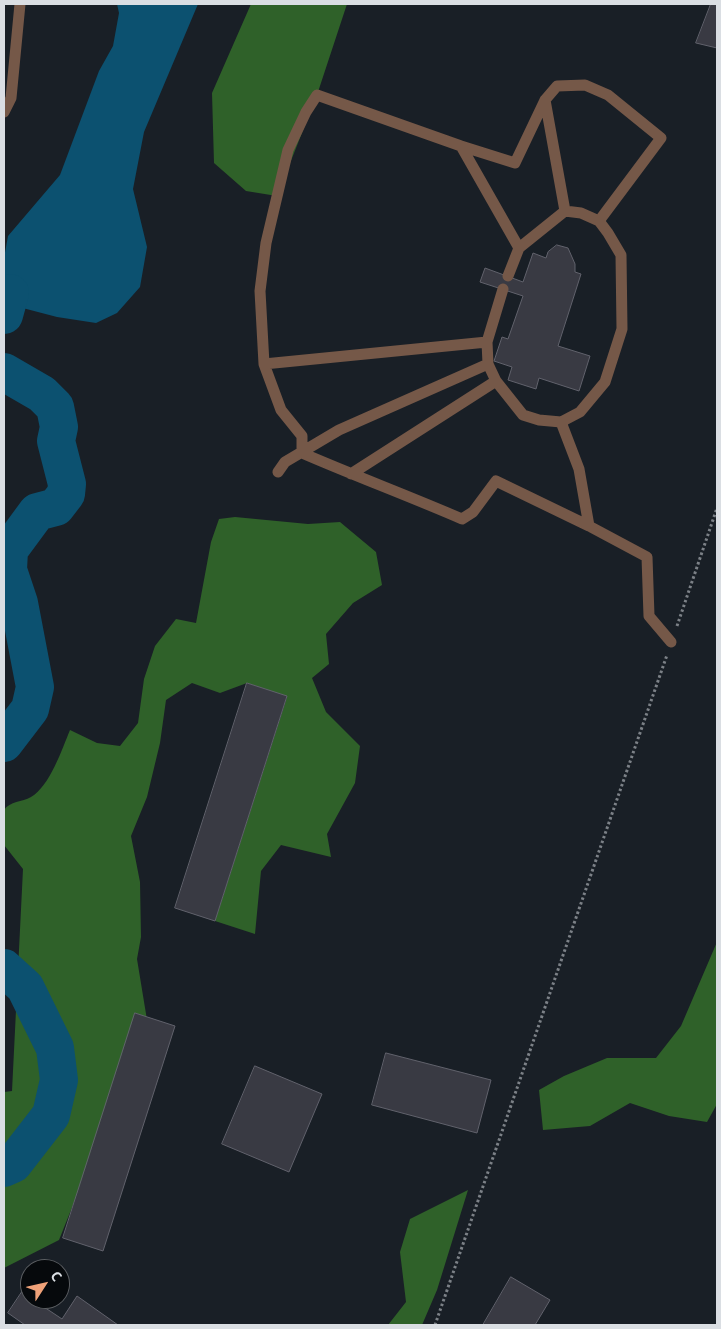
<!DOCTYPE html>
<meta charset="utf-8">
<style>
body{margin:0}
#map{position:relative;width:721px;height:1329px;overflow:hidden;background:#191f26;font-family:"PT Sans",sans-serif}
canvas{display:block}
.frame{position:absolute;inset:0;border:5px solid #dadee3;pointer-events:none}
.north{position:absolute;left:20px;top:1259px;width:50px;height:50px;box-sizing:border-box;background:#06090c;border:1px solid #5b5e62;border-radius:50%;rotate:55deg;font-size:14px;font-weight:700;line-height:20px;text-align:center;color:#dadee3}
.north::after{content:'';display:block;margin:auto;width:18px;height:22px;background:#f0a279;clip-path:polygon(50% 0,100% 100%,50% 72%,0 100%)}
</style>
<div id="map">
<canvas width="721" height="1329"></canvas>
<div class="frame"></div>
<div class="north">С</div>
</div>
<script>
const context = document.querySelector('canvas').getContext('2d');
context.lineJoin = 'round';
function fill(path, color) {
  context.fillStyle = color;
  context.fill(path, 'evenodd');
}
function trace(path, color, width, dash) {
  context.strokeStyle = color;
  context.lineWidth = width;
  context.lineCap = dash ? 'butt' : 'round';
  context.setLineDash(dash || []);
  context.stroke(path);
}
fill(new Path2D(`
 M251,4H347L317,95L277,196L246,191L214,163L212,93Z
 M235,517L308,524L340,522L376,552L382,585L353,603L326,634L329,664L312,678L326,712L360,746L355,783L327,834L331,857L281,845L261,871L255,934L215,921L287,697L247,683L220,693L192,683L166,700L160,743L147,797L131,836L140,882L141,937L137,959L147,1020L59,1240L4,1268V1092L12,1091L23,869L4,845V810C10,801 22,802 31,797C50,786 62,749 70,730L97,743L120,746L138,723L144,679L155,646L176,619L196,623L211,542L219,519Z
 M717,942V1104L707,1122L669,1116L630,1103L590,1126L543,1130L539,1090L564,1076L607,1058H656L681,1026Z
 M468,1190L437,1290L422,1325H388L406,1302L400,1252L410,1219Z`), '#2f6129');
fill(new Path2D(`
 M117,4H198L144,132L133,189L147,247L140,287L117,313L96,323L57,317L15,306L4,279V258L8,236L60,175L99,71L113,46L119,13Z`), '#0c5170');
trace(new Path2D(`
 M4,315L10,293
 M4,372L42,394L55,407L59,427L56,441L67,484L66,494L56,507L37,512L9,550L8,570L19,603L35,687L30,709L4,743
 M4,968L25,987L55,1048L59,1080L51,1115L13,1164L4,1168`), '#0c5170', 38);
const building = new Path2D(`
 M711,4H717V48L696,43Z
 M557,245L568,248L575,264V272L581,274L558,346L590,356L579,391L539,378L536,389L508,380L512,367L494,361L502,337L508,339L523,296L480,282L485,268L523,282L533,253L546,258L548,252Z
 M247,683L287,696L215,921L175,908Z
 M135,1013L175,1026L103,1251L63,1238Z
 M386,1053L491,1080L477,1133L372,1105Z
 M255,1066L322,1094L289,1172L222,1144Z
 M511,1277L550,1300L535,1325H483Z
 M22,1292L30,1299H32L62,1319L77,1296L118,1325H25L8,1313Z`);
fill(building, '#393a43');
trace(building, '#61626c', 1);
trace(new Path2D(`
 M677,626L717,508
 M435,1325L667,655`), '#7c8187', 3, [2.5, 2.5]);
trace(new Path2D(`
 M545,100L565,211
 M4,112L11,98L20,4
 M461,146L519,248
 M599,221L661,138L608,95L585,85L557,86L545,100L515,163L461,146L317,95L306,112L288,150L266,243L260,291L264,364L281,410L302,436V453C355,476 409,496 462,519L473,512L496,481L589,526L647,557L649,616L671,642
 M264,364L487,342
 M488,364L487,342L503,289
 M561,422L579,469L589,526
 M278,472L285,462L339,430L488,364L496,381L523,415L539,420L561,422L580,412L605,382L622,329L621,255L608,233L599,221L581,213L565,211L519,248L508,276
 M351,474L496,381`), '#755848', 11);
</script>
